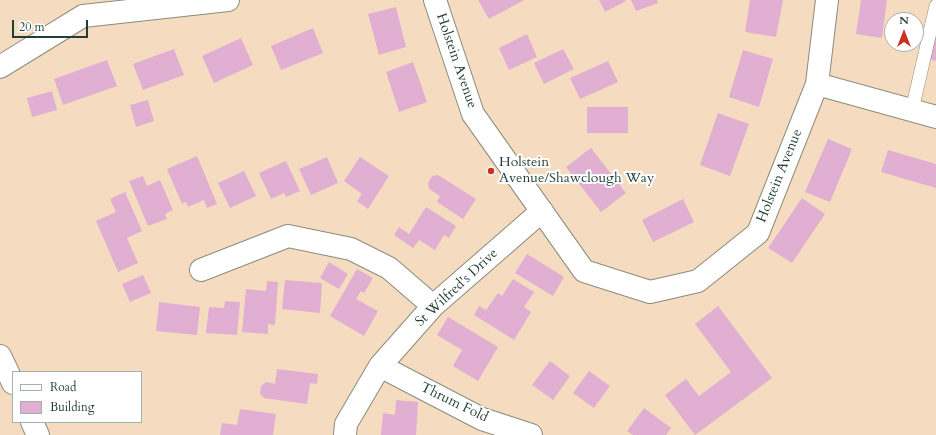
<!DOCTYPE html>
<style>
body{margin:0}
#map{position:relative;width:936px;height:435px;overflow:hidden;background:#f5dcc0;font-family:Cardo,serif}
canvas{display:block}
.legend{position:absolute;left:12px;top:371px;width:130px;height:52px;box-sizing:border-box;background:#fff;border:1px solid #a5b1ae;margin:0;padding:5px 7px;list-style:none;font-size:12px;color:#1f3d34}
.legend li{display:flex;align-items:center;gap:8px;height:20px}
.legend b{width:20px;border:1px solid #a5b1ae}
.north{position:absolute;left:884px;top:12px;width:40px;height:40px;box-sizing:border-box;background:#fff;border:1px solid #a5b1ae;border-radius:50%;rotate:0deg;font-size:11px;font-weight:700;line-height:16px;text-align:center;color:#1f3d34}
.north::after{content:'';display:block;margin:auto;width:14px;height:18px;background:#c8321e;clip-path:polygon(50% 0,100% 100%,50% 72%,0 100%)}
.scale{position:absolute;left:12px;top:20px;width:76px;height:18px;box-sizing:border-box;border:2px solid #1f3d34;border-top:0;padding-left:5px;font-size:12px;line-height:14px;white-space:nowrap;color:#1f3d34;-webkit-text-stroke:3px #fff;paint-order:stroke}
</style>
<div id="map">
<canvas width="936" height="435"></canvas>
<ul class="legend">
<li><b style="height:5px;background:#fff"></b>Road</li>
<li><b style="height:11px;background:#e1afd2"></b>Building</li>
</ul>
<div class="north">N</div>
<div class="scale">20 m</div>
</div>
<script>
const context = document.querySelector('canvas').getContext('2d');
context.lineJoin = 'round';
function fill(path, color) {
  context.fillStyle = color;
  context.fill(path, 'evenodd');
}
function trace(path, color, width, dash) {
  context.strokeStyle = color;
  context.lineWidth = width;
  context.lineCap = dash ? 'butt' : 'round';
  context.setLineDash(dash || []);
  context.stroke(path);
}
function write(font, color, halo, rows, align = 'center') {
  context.font = font + ' Cardo,serif';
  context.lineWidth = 4;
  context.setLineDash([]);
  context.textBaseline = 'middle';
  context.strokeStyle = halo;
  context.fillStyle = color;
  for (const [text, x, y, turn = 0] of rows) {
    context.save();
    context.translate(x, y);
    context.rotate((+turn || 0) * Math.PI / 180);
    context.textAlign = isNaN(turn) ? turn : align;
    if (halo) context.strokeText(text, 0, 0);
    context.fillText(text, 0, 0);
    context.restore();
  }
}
fill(new Path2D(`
 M478,0H524L489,19Z
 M599,0H625L626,1L605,12Z
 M631,0H657L658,3L636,11Z
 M750,0H783L776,37L745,32Z
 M861,0H887L882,38L856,34Z
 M396,7L406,47L379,55L368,14Z
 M313,28L323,53L281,70L271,46Z
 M936,32V61L929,59Z
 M527,34L537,57L509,70L499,48Z
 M241,38L253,65L214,83L202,56Z
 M174,49L184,75L143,90L133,64Z
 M563,49L574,69L544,84L534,63Z
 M743,50L773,59L759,107L729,97Z
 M107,60L117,86L63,105L54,79Z
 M608,61L618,82L580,99L570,78Z
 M413,62L427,102L399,112L386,72Z
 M52,91L57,110L32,117L27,98Z
 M148,100L154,121L136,127L130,105Z
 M587,107H628V133H587Z
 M718,113L749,124L730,176L700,165Z
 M828,139L852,149L830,202L805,192Z
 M591,148L626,193L601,212L566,167Z
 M888,150L936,164V188L881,172Z
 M197,156L217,204L207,208L204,200L188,207L186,202L182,204L167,169Z
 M327,157L338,183L311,195L299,169Z
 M360,157L389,176L368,209L357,201L362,194L344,181Z
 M286,161L300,191L286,197L284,193L271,199L259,173Z
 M244,171L256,196L230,208L218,183Z
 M438,175L476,199L463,219L437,202L440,196L429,189L428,183L432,176Z
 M143,176L147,186L160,180L173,210L165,214L167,219L148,226L129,181Z
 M125,192L142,231L127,238L138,263L118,272L96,221L116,212L110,199Z
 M802,198L825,214L792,263L768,248Z
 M683,199L694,222L653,242L642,220Z
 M426,207L456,226L449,238L444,235L435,250L419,240L413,248L394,235L399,227L409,234Z
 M527,254L564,277L553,296L515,273Z
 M329,262L348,274L339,289L320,278Z
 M357,269L373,278L364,293L361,291L356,299L378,311L364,336L330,316Z
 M143,275L151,293L130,302L122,284Z
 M513,279L534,292L524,307L531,312L514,340L474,315L479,306L486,310L498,293L502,296Z
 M285,280L322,283L320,313L282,309Z
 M267,281L278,282L275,325L268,324V334L242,332L246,289L266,291Z
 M225,301L240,302L237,335L206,333L209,307L224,308Z
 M159,302L200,307L197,335L156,331Z
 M718,306L772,378L695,435L665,395L686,379L699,396L731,372L695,324Z
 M448,317L498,347L478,381L453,366L462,350L437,335Z
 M550,361L570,376L553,400L532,385Z
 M277,369L318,374L317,384L310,383L307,404L264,398L260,394L261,386L266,382L275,384Z
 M589,371L610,386L594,408L573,393Z
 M396,400L418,402L416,435H381L383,413L395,415Z
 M644,408L671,428L666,435H633L627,431Z
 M240,409L276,414L273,435H220L222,423L237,425Z`), '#e1afd2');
const lane = new Path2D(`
 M912,110L936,6`);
const street = new Path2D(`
 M435,0L473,114L584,271L650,292L698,281L758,233L817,84L827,0
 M0,67L83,16L228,0
 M817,84L936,117
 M201,270L288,236L351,249L389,268L433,306
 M0,356L13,383
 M380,366L482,419L531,435
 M32,422L38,435
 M345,435L346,424L380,366L433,306L542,211`);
trace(lane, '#8a8c7a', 14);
trace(street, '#8a8c7a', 24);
trace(lane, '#fff', 13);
trace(street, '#fff', 22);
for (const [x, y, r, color] of [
 [491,171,4,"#c8321e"]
]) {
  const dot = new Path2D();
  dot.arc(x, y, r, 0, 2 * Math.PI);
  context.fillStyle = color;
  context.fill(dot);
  trace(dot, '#fff', 1.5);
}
write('14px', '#1f3d34', '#fff', [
 ["Holstein Avenue",456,61,71],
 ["Holstein Avenue",780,176,-68],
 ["St Wilfred's Drive",457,288,-43],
 ["Thrum Fold",454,403,26]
]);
write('14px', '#1f3d34', '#fff', [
 ["Holstein",499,163],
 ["Avenue/Shawclough Way",499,179]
], 'left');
</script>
